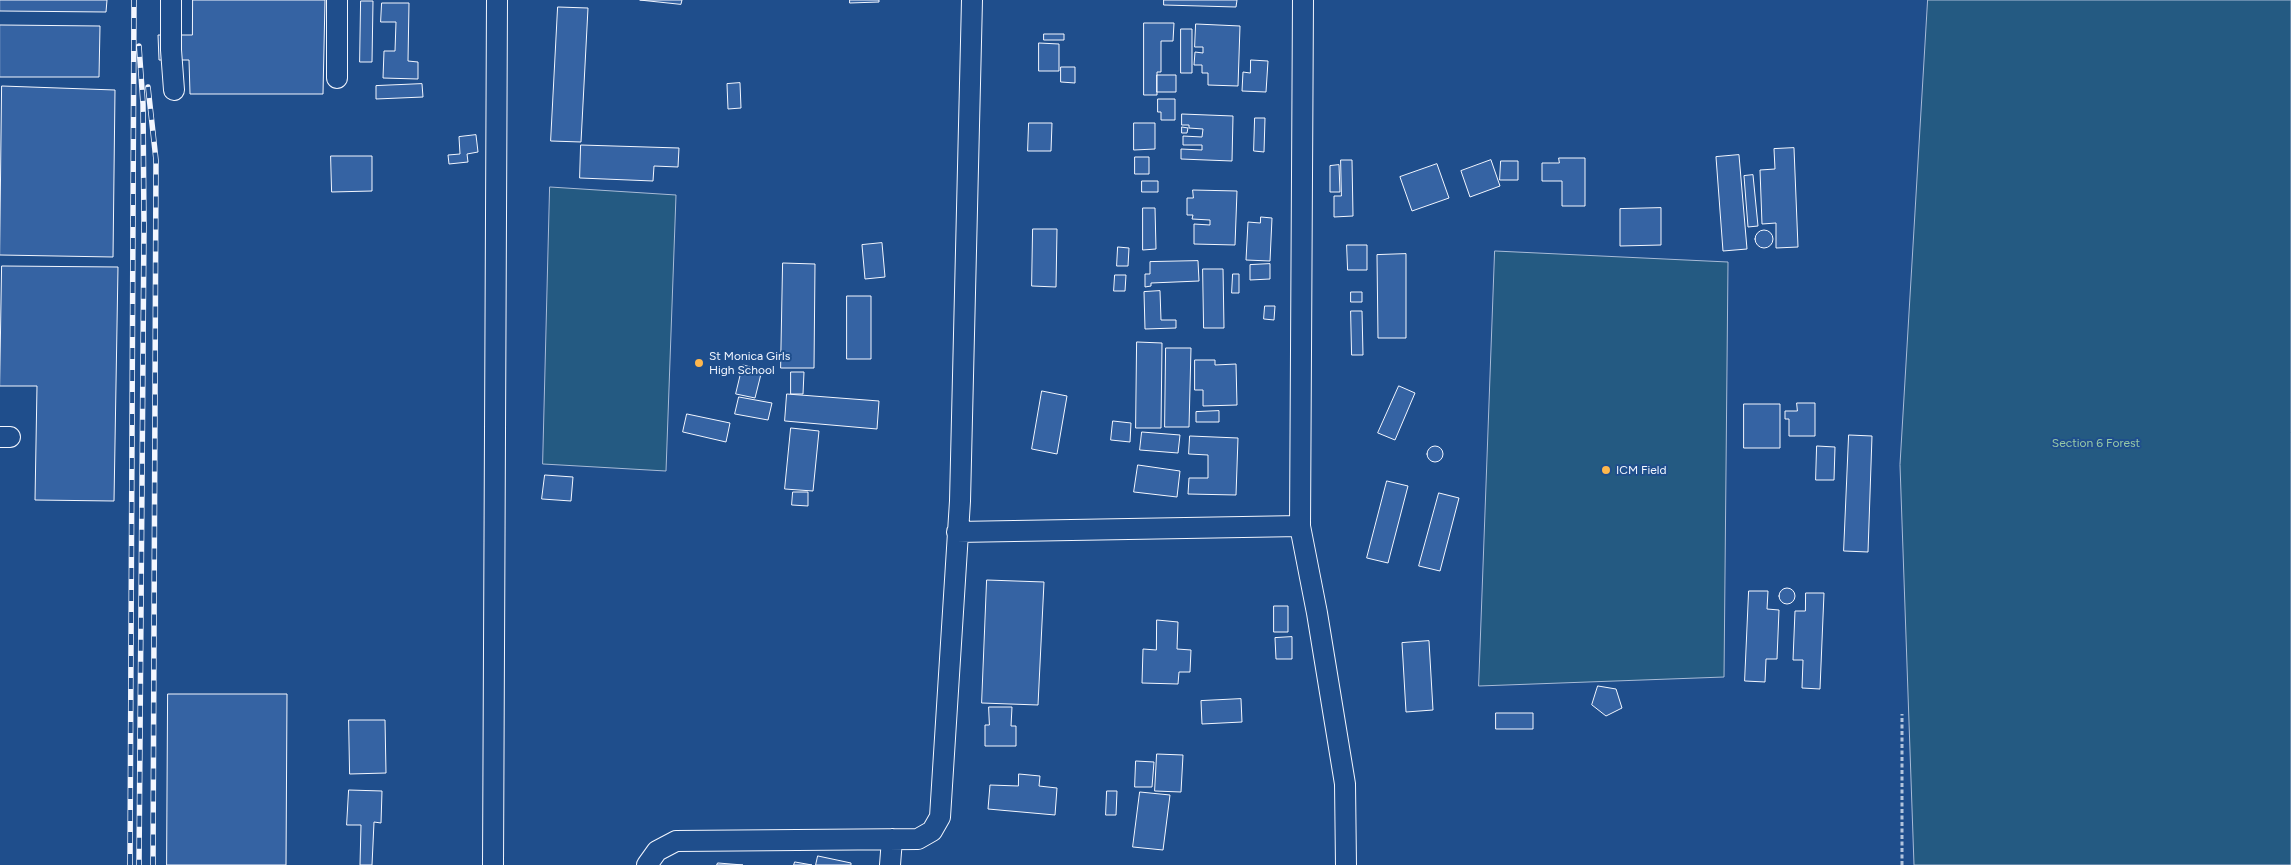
<!DOCTYPE html>
<style>
body{margin:0}
canvas{display:block;background:#1f4e8c}
</style>
<canvas width="2291" height="865"></canvas>
<script>
const context = document.querySelector('canvas').getContext('2d');
context.lineJoin = 'round';
function fill(path, color) {
  context.fillStyle = color;
  context.fill(path, 'evenodd');
}
function trace(path, color, width, dash) {
  context.strokeStyle = color;
  context.lineWidth = width;
  context.lineCap = dash ? 'butt' : 'round';
  context.setLineDash(dash || []);
  context.stroke(path);
}
function write(font, color, halo, rows, align = 'center') {
  context.font = font + ' Figtree,sans-serif';
  context.lineWidth = 4;
  context.setLineDash([]);
  context.textBaseline = 'middle';
  context.strokeStyle = halo;
  context.fillStyle = color;
  for (const [text, x, y, turn = 0] of rows) {
    context.save();
    context.translate(x, y);
    context.rotate((+turn || 0) * Math.PI / 180);
    context.textAlign = isNaN(turn) ? turn : align;
    if (halo) context.strokeText(text, 0, 0);
    context.fillText(text, 0, 0);
    context.restore();
  }
}
const green = new Path2D(`
 M1928,0H2291V865H1914L1900,465Z
 M550,187L676,195L666,471L543,464Z
 M1495,251L1728,262L1724,677L1479,686Z`);
fill(green, '#245a82');
trace(green, '#a8bbd7', 1);
const building = new Path2D(`
 M0,0H107L106,12L0,11Z
 M193,0H325L323,94H190L189,60H159L158,35H192Z
 M640,0H682L681,4Z
 M850,0H879V2L850,3Z
 M1164,0H1237L1236,7L1164,5Z
 M361,1H373L372,62H360Z
 M382,3H409L408,61L418,62V79L383,78L384,51H395L396,22H381Z
 M558,7L588,8L581,142L551,141Z
 M1144,23H1174L1173,41H1161V72H1157V95H1144Z
 M1196,24L1240,26L1238,86L1208,85V73H1202V65H1194L1195,52L1203,53V47H1195Z
 M0,25L100,26L99,77H0Z
 M1181,29H1192V73H1181Z
 M1044,34H1064V40H1044Z
 M1039,43L1059,44V71H1039Z
 M1251,60L1268,61L1266,92L1242,91L1243,72L1250,73Z
 M1061,67H1075V83L1061,82Z
 M1157,75H1176V92H1157Z
 M740,83L741,108L728,109L727,84Z
 M422,84L423,97L376,99V86Z
 M2,86L115,90L113,257L0,255Z
 M1158,99H1175V120H1161V112H1158Z
 M1182,114L1233,116L1232,161L1181,159V149L1202,150V145H1183V136L1202,137L1203,129L1189,128V125H1182Z
 M1255,118H1265L1264,152L1254,151Z
 M1029,123H1052L1051,151H1028Z
 M1134,123H1155V149L1134,150Z
 M1182,127L1188,128L1187,133H1182Z
 M476,135L478,152L467,154L468,162L449,164L448,155L460,154L459,137Z
 M581,145L679,148L678,167L654,166L653,181L580,178Z
 M1794,148L1798,247L1776,248V223L1762,224L1760,170L1775,169L1774,149Z
 M1739,155L1747,249L1723,251L1716,157Z
 M331,156H372V191L332,192Z
 M1135,157H1149V174H1135Z
 M1559,158H1585V206H1562V181H1542V163H1559Z
 M1341,160H1352L1353,216L1334,217V196H1341Z
 M1491,160L1500,186L1470,197L1461,171Z
 M1501,161H1518V180H1500Z
 M1437,164L1449,198L1412,211L1400,177Z
 M1339,165L1340,192H1330V166Z
 M1753,175L1758,226L1748,227L1744,176Z
 M1142,181H1158V192H1142Z
 M1193,190L1237,191L1235,245L1194,244V224L1210,225V220L1192,219L1193,215H1187V198H1193Z
 M1143,208H1155L1156,249L1143,250Z
 M1661,208V245L1620,246V209Z
 M1261,217L1272,218L1270,261L1246,260L1248,222L1260,223Z
 M1033,229H1057L1056,287L1032,286Z
 M1755 239a9 9 0 1 1 18 0a9 9 0 1 1-18 0Z
 M882,243L885,277L865,279L862,245Z
 M1347,245H1367V270H1348Z
 M1118,247L1129,248L1128,266H1117Z
 M1406,254V338H1378L1377,255Z
 M1198,261L1199,281L1151,283V286L1145,287V274H1150V262Z
 M783,263L815,264L814,368H781Z
 M1270,264V279L1250,280V265Z
 M2,266L118,267L114,501L35,500L37,386H0Z
 M1203,269H1223L1224,328H1204Z
 M1233,274H1239V293H1232Z
 M1115,275H1126L1125,291H1114Z
 M1160,291L1161,320H1176V328L1145,329L1144,292Z
 M1351,292H1362V302H1351Z
 M847,296H871V359H847Z
 M1265,306H1275L1274,320L1264,319Z
 M1351,311H1362L1363,355H1352Z
 M1137,342L1162,343L1161,428H1136Z
 M1166,348H1191L1189,427H1165Z
 M1195,360H1215V365L1236,364L1237,405L1203,406V390H1195Z
 M743,365L762,370L755,398L736,394Z
 M791,372H804L803,394H791Z
 M1399,386L1415,393L1395,440L1378,433Z
 M1042,391L1067,396L1057,454L1032,449Z
 M787,394L879,401L877,429L785,421Z
 M739,397L772,403L768,420L735,414Z
 M1797,403H1815V436H1789V419H1785V411H1797Z
 M1744,404H1780V448H1744Z
 M1219,411V422H1196V412Z
 M687,414L730,423L726,442L683,432Z
 M1113,421L1131,423L1130,442L1111,440Z
 M791,428L819,431L813,491L785,489Z
 M1142,432L1180,435L1178,453L1140,450Z
 M1849,435L1872,436L1868,552L1844,551Z
 M1190,436L1238,438L1236,495L1188,494L1189,478H1208V455L1189,454Z
 M1817,446L1835,447L1834,480H1816Z
 M1427 454a8 8 0 1 1 16 0a8 8 0 1 1-16 0Z
 M1138,465L1180,471L1177,497L1134,492Z
 M545,475L573,477L571,501L542,499Z
 M1387,481L1408,486L1388,563L1367,558Z
 M793,492H808V506L792,505Z
 M1439,493L1459,498L1440,571L1419,566Z
 M987,580L1044,582L1038,705L982,703Z
 M1779 596a8 8 0 1 1 16 0a8 8 0 1 1-16 0Z
 M1749,591H1768L1767,609L1779,610L1777,659H1766L1765,682L1745,681Z
 M1806,593H1824L1820,689L1802,688L1803,660H1793L1795,611H1805Z
 M1274,606H1288V632H1274Z
 M1157,620L1178,622L1177,649L1191,650L1190,672H1179L1178,684L1142,683L1143,649L1156,650Z
 M1292,637V659H1276L1275,638Z
 M1429,641L1433,710L1406,712L1402,643Z
 M1598,686L1616,689L1622,708L1606,716L1592,705Z
 M168,694H287L286,865H167Z
 M1241,699L1242,722L1202,724L1201,701Z
 M989,707H1012L1011,726H1016V746H985V725H989Z
 M1496,713H1533V729H1496Z
 M349,720H385L386,773L350,774Z
 M1157,754L1183,755L1181,792L1155,791Z
 M1136,761L1154,762L1152,787H1135Z
 M1019,774L1040,776L1039,786L1057,788L1055,815L988,809L990,785L1018,786Z
 M349,790L382,791L381,823L374,822L372,865H360L361,825H347Z
 M1107,791H1117L1116,815H1106Z
 M1140,792L1170,795L1163,850L1133,847Z
 M818,856L851,863V865H816Z
 M795,862L812,865H794Z
 M718,863L743,865H717Z`);
fill(building, '#3563a3');
trace(building, '#f2f6ff', 1);
const minor = new Path2D(`
 M171,0V50L174,90
 M1303,0L1300,526L1317,613L1345,784L1346,865
 M337,78V0
 M0,437H10
 M957,532L1300,526
 M493,865L497,0
 M647,865L657,851L676,841L918,839L932,831L940,817L960,501L972,0
 M890,865L892,839`);
trace(minor, '#f2f6ff', 22);
trace(new Path2D(`
 M1902,865V714`), '#b3c4dc', 3, [4, 2.5]);
trace(minor, '#1f4e8c', 20);
const rail = new Path2D(`
 M139,46L143,104L144,226L139,865
 M148,87L156,160L153,865
 M130,865L134,0`);
trace(rail, '#f2f6ff', 5.5);
trace(rail, '#1f4e8c', 4, [11]);
for (const [x, y, r, color] of [
 [699,363,5,"#ffb74d"],
 [1606,470,5,"#ffb74d"]
]) {
  const dot = new Path2D();
  dot.arc(x, y, r, 0, 2 * Math.PI);
  context.fillStyle = color;
  context.fill(dot);
  trace(dot, '#1f4e8c', 2);
}
write('12px', '#f2f6ff', '#1f4e8c', [
 ["St Monica Girls",709,356],
 ["High School",709,370],
 ["ICM Field",1616,470]
], 'left');
write('12px', '#97c8a6', '#1f4e8c', [
 ["Section 6 Forest",2096,443]
]);
</script>
